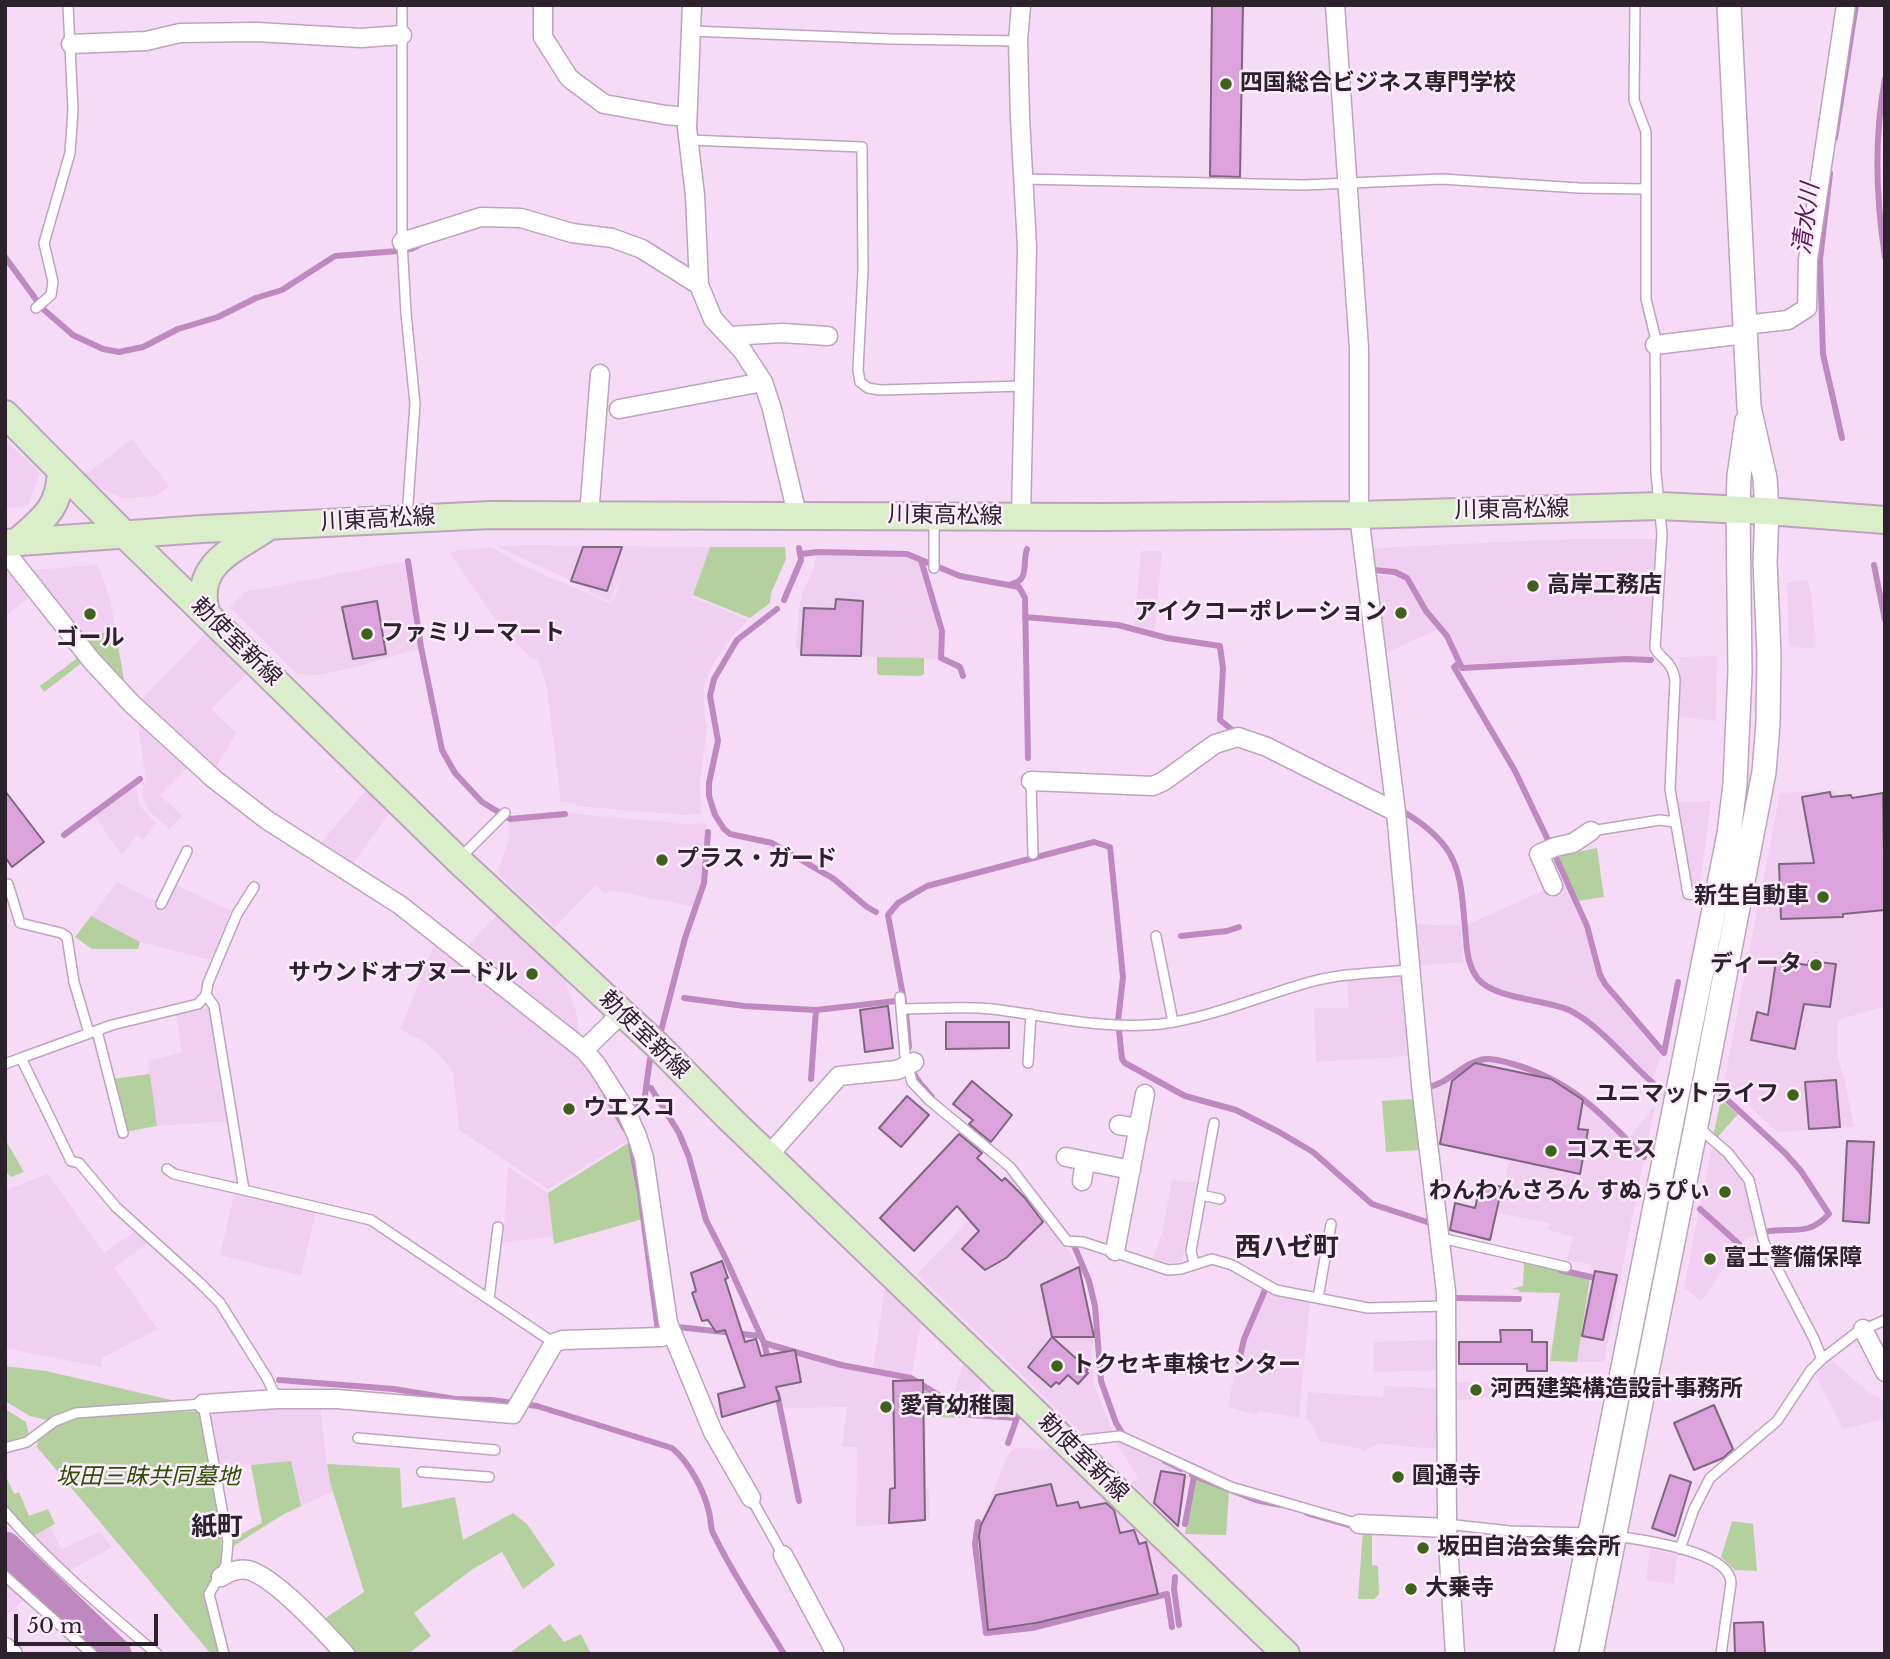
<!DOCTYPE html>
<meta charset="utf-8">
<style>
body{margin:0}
#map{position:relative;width:1890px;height:1659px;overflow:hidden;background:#f6dbf6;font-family:"Libre Baskerville",serif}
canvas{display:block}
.frame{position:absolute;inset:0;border:7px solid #2c222c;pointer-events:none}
.scale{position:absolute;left:14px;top:1614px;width:144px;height:32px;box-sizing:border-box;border:4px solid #2c222c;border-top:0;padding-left:9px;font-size:21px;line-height:24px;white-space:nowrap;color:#2c222c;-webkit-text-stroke:5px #fcecfc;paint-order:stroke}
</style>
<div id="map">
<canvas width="1890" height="1659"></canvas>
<div class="frame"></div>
<div class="scale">50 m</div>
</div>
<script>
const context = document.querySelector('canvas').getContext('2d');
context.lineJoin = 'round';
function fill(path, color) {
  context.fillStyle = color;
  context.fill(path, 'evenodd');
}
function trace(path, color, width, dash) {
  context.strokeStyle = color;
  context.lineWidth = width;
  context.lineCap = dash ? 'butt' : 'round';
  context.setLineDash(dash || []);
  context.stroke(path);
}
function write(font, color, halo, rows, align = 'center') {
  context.font = font + ' "Libre Baskerville","Noto Sans JP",serif';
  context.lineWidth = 5;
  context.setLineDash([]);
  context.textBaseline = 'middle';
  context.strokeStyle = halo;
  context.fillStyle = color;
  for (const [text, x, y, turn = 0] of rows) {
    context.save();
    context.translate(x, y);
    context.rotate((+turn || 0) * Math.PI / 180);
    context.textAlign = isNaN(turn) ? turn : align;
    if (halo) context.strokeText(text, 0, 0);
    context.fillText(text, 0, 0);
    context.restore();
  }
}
fill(new Path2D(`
 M132,439L169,486L156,496L120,498L98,486L85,475Z
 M5,440L40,473L28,506L5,508Z
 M1570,539H1658L1650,656L1461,664L1448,636L1427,611L1406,575L1396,570L1373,569L1371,548Z
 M530,545L710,547L692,597L748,620L728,641L715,661L704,685V709L707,728L700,781L701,814L685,815L576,806L577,803L561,801L547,689L539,661L531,658L502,629L449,552L492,547L522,565L610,603L616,594L621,575L610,601L589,592V589L496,546Z
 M1141,551H1162L1155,631L1134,625Z
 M816,554H895L906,555L920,561L941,631L939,659L802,654L796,647L799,610L802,594L814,567Z
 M406,561L420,648L356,667L319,675L297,674L230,607L245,592Z
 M98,565L110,599L115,627L87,641L33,570Z
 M15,571L34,594L5,616V572Z
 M1375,575L1401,577L1436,630L1384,654Z
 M1807,580L1811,593L1816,640L1815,648L1789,647L1787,583Z
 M206,633L248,673L211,709L236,733L216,768L170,725L140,701Z
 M1717,656L1716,721L1677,717L1680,657Z
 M137,716L189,766L160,795L182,816L169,829L149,811L144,802L142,783L146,782Z
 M136,783L139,805L156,824L143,840L136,835L122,855L94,815Z
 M367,789L391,811L352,865L320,844Z
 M1836,791L1845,876L1885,874V1006L1838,1020L1837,1054L1844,1078L1854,1127L1777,1132L1724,1082L1780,793Z
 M1711,801L1700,884H1688L1675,802Z
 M566,813L685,824L707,823L703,883L695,907L610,890L606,894L596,885L555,927L497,873L509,839V820L514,818Z
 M117,882L163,905L174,884L231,911L211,960L140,942L91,916Z
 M1563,882L1584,928L1601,985L1659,1053L1661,1057L1651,1080L1589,1022L1572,1010L1545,1000L1505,993L1489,987L1472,966L1466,925Z
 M498,914L564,977L577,1015L578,1036L467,946Z
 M1414,924L1460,926L1464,962L1418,966Z
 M436,941L551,1030L583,1061L630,1139L548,1189L459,1130L453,1073L441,1057L426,1043L400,1029Z
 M1401,976L1407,1056L1316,1062L1314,1008H1349L1347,981Z
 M210,1007L228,1121L157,1126L148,1061L182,1053L176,1015Z
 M1483,1060L1496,1061L1551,1078L1579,1097L1644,1157L1604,1362H1577L1592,1265L1567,1260L1573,1237L1549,1230L1550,1223L1498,1213L1509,1161L1435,1144L1428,1088L1444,1083Z
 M1655,1106L1645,1153L1629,1137Z
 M1712,1147L1730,1163L1747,1189L1756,1234L1742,1242L1700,1206Z
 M508,1167L548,1193L553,1237L503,1242Z
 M48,1174L104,1253L135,1231L148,1243L114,1268L158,1329L102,1358L101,1367L5,1348V1190Z
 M1013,1174L1073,1257L1084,1284L1088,1307L1094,1344L1091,1345L1094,1384L1112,1431L1086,1437L917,1274Z
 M1172,1180L1197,1183L1182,1261L1173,1263L1153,1258L1162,1234Z
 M235,1191L316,1211L301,1276L220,1255Z
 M1699,1210L1739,1244V1248L1701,1301L1684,1288Z
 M885,1288L921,1323L911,1379L923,1387L926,1431V1489H929L930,1518L921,1522L856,1527L857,1447H842L847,1407L784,1408L768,1345L849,1368L863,1371L873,1368Z
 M1268,1290L1310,1299L1299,1418L1258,1411L1257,1415L1228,1407L1237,1360H1240L1251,1322L1266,1291Z
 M1439,1340V1370L1373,1372L1374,1342Z
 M1831,1359L1867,1391L1885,1402V1419L1843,1429L1815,1374Z
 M963,1364L981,1382L973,1412L952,1400Z
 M1455,1382L1496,1383L1497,1397L1454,1400Z
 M1385,1386L1439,1388L1437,1449L1379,1444L1362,1452V1449L1320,1441L1309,1420L1306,1418L1308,1392L1383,1397Z
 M320,1404L327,1466L334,1491L301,1506L291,1461L220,1467L208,1411Z
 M1116,1442L1127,1443L1188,1475L1179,1529L1132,1483L1138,1478Z
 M1016,1448L1052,1449L1173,1565L1169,1593L1033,1627L987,1632L976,1535L1006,1459L1011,1451Z
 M50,1527L62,1549L99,1532L112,1547L69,1571L33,1536Z
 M1650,1549L1677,1555L1674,1584L1646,1580Z
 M5,1579L25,1598L5,1618Z`), '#f0cff0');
fill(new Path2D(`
 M710,547H785L786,559L771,593L770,603L750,618L693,595Z
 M115,627L126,692L87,641Z
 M80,656L84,661L44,692L40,686Z
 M877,657L924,658V674L920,676L879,675L877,673Z
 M1597,848L1604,897L1577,901L1557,856Z
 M91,916L140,942L138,949H92L75,937Z
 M150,1074L157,1126L125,1132L112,1079Z
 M1413,1099L1420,1150L1386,1152L1382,1101Z
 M1721,1099L1738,1114L1716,1139L1713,1137Z
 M5,1139L24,1172L11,1177L5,1171Z
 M630,1142L643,1219L554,1244L548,1193Z
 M1524,1262L1590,1277L1577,1362L1550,1361L1560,1293L1519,1292V1290L1511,1289L1523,1286Z
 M5,1366L46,1371L180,1402L79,1408L47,1420L30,1416L5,1401Z
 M923,1387L970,1415L980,1418L925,1417Z
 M5,1409L26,1422L29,1435L5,1444Z
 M200,1411L218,1507L222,1551L221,1562L206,1590L221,1654H211L37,1447L38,1441C51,1424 72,1419 92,1415Z
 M291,1461L301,1506L284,1514L232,1547V1539L262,1523L251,1465Z
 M327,1464L400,1468L402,1508L455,1497L463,1540L513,1513L527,1524L555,1565L523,1589L502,1552L473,1569L414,1613L431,1636L408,1654H356L324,1619L364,1592L330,1482Z
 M5,1474L14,1494L19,1492L29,1516L48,1509L55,1524L33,1536L5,1505Z
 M1194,1478L1229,1492L1226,1535L1185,1534Z
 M1732,1521L1753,1524L1757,1571L1735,1570L1721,1557Z
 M1363,1530L1372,1531V1565L1378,1566L1379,1594L1374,1599H1358Z
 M550,1624L564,1642L581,1634L591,1654H508Z`), '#b3d09e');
trace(new Path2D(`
 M1885,79C1874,137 1876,199 1885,257
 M1835,138L1856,5
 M1830,173L1820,260L1823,354L1842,438
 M5,257L43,309L73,335L103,349L119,352L143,347L178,329L218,317L256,298L282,290L335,256L398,251L411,249L419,245
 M801,554L818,552L907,554L960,576L1019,587L1025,598L1028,758
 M921,560L942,631L941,658L960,667L963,676
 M408,561L421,647L442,750L455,773L482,802L510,819L565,814
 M1874,565L1885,620
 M1373,570L1395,572L1407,578L1426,611L1447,636L1462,668L1626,659L1651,660
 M1012,584C1030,580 1022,562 1027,549
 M784,600L801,560L799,548
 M777,609L737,640L714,679L710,696L718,741L709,783V796L715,815L724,829L730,834L772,843L834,879L867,907L876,912
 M1025,617L1118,625L1167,638L1220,646L1223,669L1220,720L1236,733
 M1459,663L1454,667L1515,771L1548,840L1587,926L1600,975L1605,984L1664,1053
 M1404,812C1464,848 1460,876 1466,939C1467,954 1469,967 1478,979C1495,999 1543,999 1569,1010C1600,1025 1627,1061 1654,1084
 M64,835L140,779
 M1181,936L1227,931L1239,927
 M684,998L744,1006L816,1010L896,1001
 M904,1001L888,915L898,903L927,886L1094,842L1110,847L1123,977L1118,1021L1122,1059L1125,1063L1185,1096L1236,1110L1279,1132L1313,1152L1372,1204L1430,1223
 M906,1012L909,1047
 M661,1031L685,938L704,883L708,832
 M1664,1053L1678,982
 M912,1070L919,1082L932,1097
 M811,1079L816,1010
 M646,1087L651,1088L679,1133L689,1157L706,1220L725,1257L764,1343L769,1363
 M1428,1087C1450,1083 1464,1061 1486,1059C1495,1058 1504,1062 1513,1064C1572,1081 1602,1114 1644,1157
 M606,1095L625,1129
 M1722,1095L1785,1153L1801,1171L1829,1214C1807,1238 1791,1226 1764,1232
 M633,1108L641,1106L644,1102L650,1059
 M631,1145L640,1193L658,1331
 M1700,1209L1739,1244
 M1073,1243L1089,1281L1095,1306L1101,1381L1116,1423L1124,1436
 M1560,1270L1591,1277
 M1453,1298L1519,1299
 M678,1327L760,1336
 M764,1343L841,1365L911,1378L971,1415L1017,1418L1008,1443
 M1239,1361L1244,1339L1265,1290
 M279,1380L394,1389L455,1399L491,1400L537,1406L672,1448C689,1462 704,1490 709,1512C711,1519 710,1526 713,1533C733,1575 760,1614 784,1654
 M777,1393L799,1501
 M1165,1461L1181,1469
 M1192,1475L1256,1500L1280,1505
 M1307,1513L1349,1525
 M978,1522L975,1544L986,1633L1032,1628L1167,1594L1172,1627
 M1185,1524L1194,1476
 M1175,1577L1174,1589L1179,1625`), '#bf88c1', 6);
trace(new Path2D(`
 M5,1549L114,1654`), '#bf88c1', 35);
const building = new Path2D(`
 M1212,5H1243L1240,177L1210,176Z
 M583,547H622L607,591L571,581Z
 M836,599L863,601L861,656L801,655L804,608L835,609Z
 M377,601L386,654L353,659L342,607Z
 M5,791L44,842L12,867L5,857Z
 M1830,792L1831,797L1851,795L1852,798L1883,793L1885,910L1843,914V917L1781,919L1779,864L1814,863L1802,797Z
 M1776,961L1808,965L1809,961L1836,964L1830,1007L1804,1004L1795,1049L1751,1040L1757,1012L1768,1015Z
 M888,1006L893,1048L865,1052L860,1010Z
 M946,1022H1009V1048L946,1049Z
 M1475,1063L1551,1079L1583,1100L1578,1129L1588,1130L1580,1174L1440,1144L1452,1081Z
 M1836,1080L1840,1127L1809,1129L1805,1082Z
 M972,1081L1012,1115L991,1142L969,1124L973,1120L953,1104Z
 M907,1096L929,1115L901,1147L879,1128Z
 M959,1134L982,1153L977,1158L1002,1181L1005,1178L1025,1198L1043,1222L1006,1258L985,1270L962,1249L979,1231L957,1206L914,1251L880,1218Z
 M1847,1141L1874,1142L1869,1223L1843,1221Z
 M1481,1182L1502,1187L1490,1240L1450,1230L1455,1203L1475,1208Z
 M722,1261L728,1278L725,1279L745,1342L756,1339L761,1356L795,1350L801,1382L776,1387L780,1400L722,1417L718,1394L745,1387L725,1330L716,1332L708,1320L702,1321L692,1293L696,1291L691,1273Z
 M1079,1267L1094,1337H1052L1041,1285Z
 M1595,1271L1617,1275L1603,1340L1582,1336Z
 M1500,1330H1532V1342H1547V1371H1527V1364H1459V1342H1501Z
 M1052,1337L1088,1369L1086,1371L1088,1373L1078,1384L1068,1375L1059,1384L1056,1382L1051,1387L1028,1367Z
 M923,1380L925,1520L889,1523L890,1489L895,1488L893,1381Z
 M1714,1405L1733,1449L1723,1458L1694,1470L1674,1423Z
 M1161,1471L1185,1475L1178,1526L1154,1503Z
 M1670,1475L1691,1482L1675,1536L1652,1528Z
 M1051,1484L1057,1506L1078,1502L1080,1508L1106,1503L1114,1510L1120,1533L1134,1530L1139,1544L1146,1542L1158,1594L1036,1623L988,1630L979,1536L981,1525L996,1495Z
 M1763,1622L1765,1654H1735L1734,1623Z`);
fill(building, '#dba2dc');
trace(building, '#7d667e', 2);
const service = new Path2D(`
 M402,5V242L406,313L415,404L407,517
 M1635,5L1634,100L1646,132V299L1655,336L1656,473L1662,534L1655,648C1662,661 1672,660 1675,680L1670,789L1688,894L1715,898
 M691,31L891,39L1018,41
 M689,140L862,147L863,270L858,370L860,382L868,388L880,390L1024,386
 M1023,179L1304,185L1442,179L1579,188L1646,189
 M36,308L51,295L53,282L44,243L70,153L73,110L68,5
 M934,521V568
 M1031,781L1033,854
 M1591,831L1660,820L1675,822
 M459,859L505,813
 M8,884L20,923L61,933L67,937L74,982L89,1033
 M161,904L187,851
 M1156,936L1173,1022
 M206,995L208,983L237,914L254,887
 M900,997L905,1055L912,1082L929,1100L1010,1167L1067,1241L1083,1242L1168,1270L1181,1269L1212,1259L1232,1265L1276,1290L1368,1308L1446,1306
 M901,1009C931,1009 962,1006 992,1009C1048,1016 1104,1030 1161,1024C1213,1017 1260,996 1310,982C1342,973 1377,973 1410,970
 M97,1031L123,1133
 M1028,1063L1031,1014
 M5,1064L21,1058
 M1698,1127L1728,1153L1749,1180L1764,1243L1814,1339L1822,1359
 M167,1169L174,1174L244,1190
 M1201,1195L1220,1199
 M1441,1238L1566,1267
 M1194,1263L1191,1251L1214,1123
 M1318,1298L1331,1224
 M489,1299L498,1227
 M277,1399L267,1378L220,1303L199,1282L116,1207L79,1163L71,1161L21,1058L112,1025L198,1004L206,995L214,1006L244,1190L371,1220L554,1343
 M358,1438L495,1450
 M1073,1446L1084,1440L1120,1436L1231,1487L1359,1524
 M5,1448L27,1442L55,1421L76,1413L203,1404L228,1542L226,1565L209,1594L224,1654
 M422,1472L489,1477
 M751,1498L783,1555
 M5,1512C51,1565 104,1609 157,1654
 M1447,1528L1455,1525L1510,1531L1588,1533
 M1616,1536C1641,1540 1731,1551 1731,1583L1721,1654
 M1680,1549L1694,1509L1710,1478L1777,1421L1811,1370L1822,1359L1856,1333L1885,1320
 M5,1576L92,1654`);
const minor = new Path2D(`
 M543,5V37L569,78L604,104L666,115L687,117
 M692,5L687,128L695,195L699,285L713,319L742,350L763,382L772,409L797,514
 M1335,5L1359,348V515L1396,812L1421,1085L1446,1292L1447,1528L1455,1654
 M71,44L146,41L180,33L257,32L361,38L402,35
 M402,242L481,217L521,218L572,233L612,238L642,249L699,285
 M1745,325L1788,320L1807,308L1808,260L1846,5
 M729,336L782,333L828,336
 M1655,345L1745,334
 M619,409L763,382
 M589,515L600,374
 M1021,516L1027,247L1020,118L1018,41L1021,5
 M5,551L92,661L132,704L214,779L267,820L400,905L584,1050L596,1064L626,1111L637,1136L644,1158L668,1323L713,1432L751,1498
 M1031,781L1153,786L1164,781L1215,744L1238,737L1267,747L1396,812
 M1553,886L1539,854L1555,847L1573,843L1591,831
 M584,1050L622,1013
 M1119,1125L1139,1128
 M768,1156L839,1076L897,1070L914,1062
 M1066,1157L1131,1170
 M1082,1181L1085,1161
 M1115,1251L1145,1094
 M1863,1329L1885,1372
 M203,1404L277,1399H337L513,1414L554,1343L562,1340L661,1337L672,1333
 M1359,1524L1447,1528
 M783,1555L834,1650
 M221,1577C229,1572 239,1568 248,1570C275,1577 325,1632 345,1654
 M5,1647L13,1654`);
const tertiary = new Path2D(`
 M1566,1654L1729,834L1735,784L1740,672L1738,509L1739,476L1747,421
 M1591,1654L1696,1126L1764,772L1768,723L1769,653L1765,562L1767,511L1765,478L1749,407L1729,5`);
const secondary = new Path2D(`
 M5,414L124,534L458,860L658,1046L728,1117L1286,1654
 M17,542C44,518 59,509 61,472
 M5,543L202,529L490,515L1102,517L1359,515L1659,506L1767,511L1885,520
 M206,612C193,564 234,550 268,527`);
trace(service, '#bda4be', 12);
trace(minor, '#bda4be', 21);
trace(tertiary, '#bda4be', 26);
trace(secondary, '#bda4be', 30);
trace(service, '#fff', 9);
trace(minor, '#fff', 18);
trace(tertiary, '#fff', 23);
trace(secondary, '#dbeeca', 26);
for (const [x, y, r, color] of [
 [1226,84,7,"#3e621a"],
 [1533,586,7,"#3e621a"],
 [1401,613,7,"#3e621a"],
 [90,614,7,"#3e621a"],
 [367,634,7,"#3e621a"],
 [662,860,7,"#3e621a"],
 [1823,897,7,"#3e621a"],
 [1816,965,7,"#3e621a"],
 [532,974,7,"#3e621a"],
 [1793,1095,7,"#3e621a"],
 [569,1109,7,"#3e621a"],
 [1551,1151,7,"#3e621a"],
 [1725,1192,7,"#3e621a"],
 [1710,1259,7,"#3e621a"],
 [1057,1366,7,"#3e621a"],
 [1476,1390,7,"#3e621a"],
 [886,1407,7,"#3e621a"],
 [1398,1477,7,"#3e621a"],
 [1423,1548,7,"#3e621a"],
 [1411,1589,7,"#3e621a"]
]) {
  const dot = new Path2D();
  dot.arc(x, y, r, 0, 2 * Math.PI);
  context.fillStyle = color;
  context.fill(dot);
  trace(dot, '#fcecfc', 2.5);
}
write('bold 23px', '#2c222c', '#fcecfc', [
 ["四国総合ビジネス専門学校",1240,84],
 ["高岸工務店",1547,586],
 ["アイクコーポレーション",1387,613,"right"],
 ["ファミリーマート",381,634],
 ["ゴール",90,639,"center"],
 ["プラス・ガード",676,860],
 ["新生自動車",1809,897,"right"],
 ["ディータ",1802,965,"right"],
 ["サウンドオブヌードル",518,974,"right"],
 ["ユニマットライフ",1779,1095,"right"],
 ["ウエスコ",583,1109],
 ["コスモス",1565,1151],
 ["わんわんさろん すぬぅぴぃ",1711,1192,"right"],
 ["富士警備保障",1724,1259],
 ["トクセキ車検センター",1071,1366],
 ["河西建築構造設計事務所",1490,1390],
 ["愛育幼稚園",900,1407],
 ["圓通寺",1412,1477],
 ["坂田自治会集会所",1437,1548],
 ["大乗寺",1425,1589]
], 'left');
write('23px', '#2c222c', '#fcecfc', [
 ["川東高松線",1512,510,-1],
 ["川東高松線",945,516,1],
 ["川東高松線",378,520,-3],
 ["勅使室新線",236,642,44],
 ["勅使室新線",644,1035,44],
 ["勅使室新線",1083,1458,44]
]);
write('italic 23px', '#2c4e01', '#fcecfc', [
 ["坂田三昧共同墓地",148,1478]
]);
write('italic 24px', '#58155c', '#fcecfc', [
 ["清水川",1807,219,-83]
]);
write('bold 26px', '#2c222c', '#fcecfc', [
 ["西ハゼ町",1287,1249],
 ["紙町",217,1528]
]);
</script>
